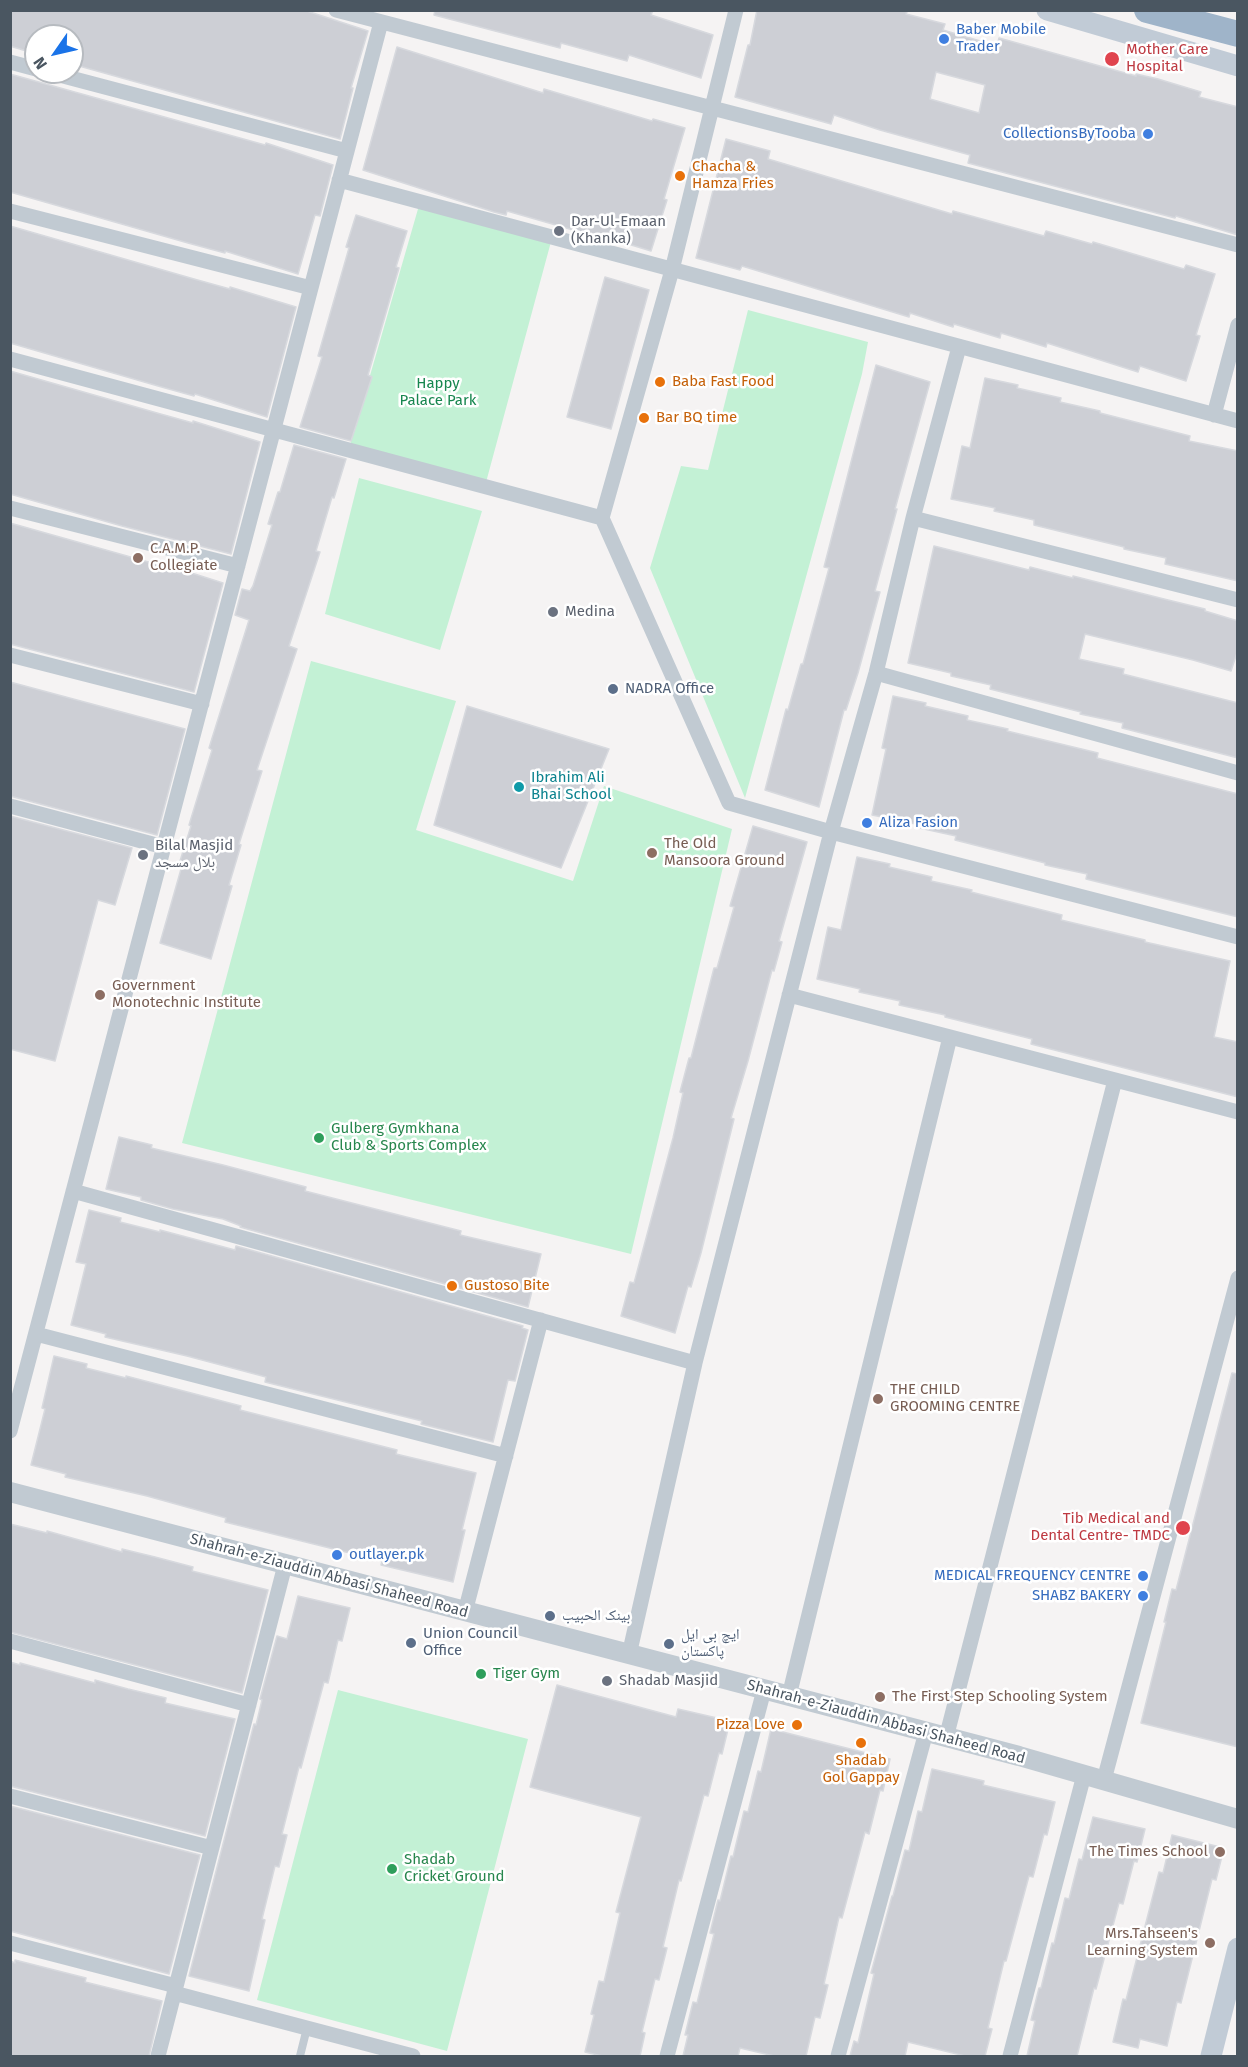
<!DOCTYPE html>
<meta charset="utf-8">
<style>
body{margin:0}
#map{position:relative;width:1248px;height:2067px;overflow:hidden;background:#f5f3f3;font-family:"Fira Sans",sans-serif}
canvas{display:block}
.frame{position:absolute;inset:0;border:12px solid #4a5661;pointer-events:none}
.north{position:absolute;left:24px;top:24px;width:60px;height:60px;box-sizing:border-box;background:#fff;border:2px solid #b7bbc0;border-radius:50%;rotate:236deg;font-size:16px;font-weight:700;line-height:24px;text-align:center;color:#4a5661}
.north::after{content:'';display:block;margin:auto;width:21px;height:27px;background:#1a73e8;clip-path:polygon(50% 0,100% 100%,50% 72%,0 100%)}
</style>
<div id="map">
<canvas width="1248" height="2067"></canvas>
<div class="frame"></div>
<div class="north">N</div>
</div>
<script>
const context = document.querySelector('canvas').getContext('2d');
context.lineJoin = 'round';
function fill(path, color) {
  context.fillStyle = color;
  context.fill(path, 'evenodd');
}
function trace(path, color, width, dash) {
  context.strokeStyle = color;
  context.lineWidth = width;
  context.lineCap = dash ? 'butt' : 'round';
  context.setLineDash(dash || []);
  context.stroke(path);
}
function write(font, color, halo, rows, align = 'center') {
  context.font = font + ' "Fira Sans","Noto Naskh Arabic",sans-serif';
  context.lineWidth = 5;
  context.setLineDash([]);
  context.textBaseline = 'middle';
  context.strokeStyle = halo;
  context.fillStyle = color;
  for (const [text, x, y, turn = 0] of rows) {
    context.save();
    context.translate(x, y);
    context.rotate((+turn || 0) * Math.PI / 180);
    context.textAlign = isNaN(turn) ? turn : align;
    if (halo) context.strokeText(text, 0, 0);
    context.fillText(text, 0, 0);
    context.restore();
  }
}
fill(new Path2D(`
 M420,202L552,238L485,486L350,445Z
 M748,310L868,342L862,374L745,798L650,568L681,466L708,470Z
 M359,478L482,511L440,650L325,614Z
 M311,661L456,701L416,830L573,881L604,786L732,829L631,1254L182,1143Z
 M338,1690L528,1739L447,2051L257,2000Z`), '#c3f1d5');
const building = new Path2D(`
 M10,10H304L368,31L351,88H353L340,139L72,64V36H36V54L10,46Z
 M435,10H653L651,15L713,35L701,78L629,55L627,61L561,43L560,48L434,15Z
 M757,10H900L907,12L906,14L945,24L943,30L997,46L999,38L1136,76V74L1158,79L1201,92L1199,97L1238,107V235L1176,216L1175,218L968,163L970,155L880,130L834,115L831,124L735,97L748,45H750ZM936,72L985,85L979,113L930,99Z
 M397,47L543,93L544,89L652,121L653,119L685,128L664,199L667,200L651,251L615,240V242L507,211L506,215L494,212L363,170Z
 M10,74L265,145L266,143L333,165L320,216L315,215L298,274L225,251V253L188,243L10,192Z
 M726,139L770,151L768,159L952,214L953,211L1044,236L1046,231L1092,244L1093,242L1184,269L1186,265L1215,274L1196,335L1200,336L1186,381L1140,366L1138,372L1047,343L1046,347L1001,333L1000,338L954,324L953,327L910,313L909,317L742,266L740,270L696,258Z
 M356,215L407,231L396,267L399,268L368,375L372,377L351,441L300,427L322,357L318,356L349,248L346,247Z
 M10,226L194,279L230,289V287L296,307L267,417L195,394L194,396L158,386L10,343Z
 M605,277L649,290L611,429L567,417Z
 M876,365L930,382L895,509H897L875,591L880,592L858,673L846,710H844L819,807L765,790L786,709L788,710L801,664H803L829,568L824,567Z
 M10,371L157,413L193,423V421L260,442L231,554L122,526L10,494Z
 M985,378L1018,385L1017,388L1061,398L1060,402L1100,411V413L1190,436L1189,441L1238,451V581L1165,564L1166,558L1124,549V547L1034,525V520L994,511L995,508L951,499L962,446L970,448Z
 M294,445L346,459L334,498L332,497L316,551L320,552L289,646L297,649L257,770L262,771L239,844L241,845L229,885L232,886L211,959L160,943L183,862L180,861L191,826L189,825L212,750L209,748L249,620L235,615L242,589L250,591L253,586L272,525L268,524L278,492H280Z
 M10,523L159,565L160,563L223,583L194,692L10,644Z
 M934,546L1029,570L1030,567L1073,578V576L1164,599L1205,609V611L1238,621V650L1231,671L1193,660L1085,634L1079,659L1124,669L1123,674L1238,703V758L1122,728L1123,723L1080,714L1081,712L990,689L991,685L951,676V673L908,663Z
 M10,682L185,729L157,835L10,796Z
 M893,696L926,703L925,706L968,716L967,720L1008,729L1007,731L1098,753L1097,758L1238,794V917L1086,879L1087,874L1045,865V863L955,840L956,836L915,827L916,824L872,815L886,749L882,748Z
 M467,706L609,749L561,868L434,825Z
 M10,816L132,848L115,905L98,900L55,1061L10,1049Z
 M753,826L807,842L779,941L782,942L774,971L772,970L748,1061L731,1118L734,1119L701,1253L691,1287L688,1286L675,1333L621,1316L630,1282L634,1283L673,1138L683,1093L680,1092L689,1058H691L714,968H717L734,907L730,906Z
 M857,857L890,864L889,867L932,877L931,881L972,890L971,892L1062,915L1061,920L1145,940V942L1230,961L1214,1037L1238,1042V1097L1031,1044L1032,1039L945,1017V1015L899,1005L900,1001L859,992L860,989L817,979L828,927L841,930Z
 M119,1137L152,1145L151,1148L223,1165L306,1187L305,1191L461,1231L460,1235L541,1254L528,1307L240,1227L241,1226L223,1219L173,1209L141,1200V1197L106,1189Z
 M89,1210L121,1218L120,1222L160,1232V1230L235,1250L236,1246L523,1326L522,1328L528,1330L515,1381L508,1380L493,1442L421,1424L422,1421L265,1382L266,1377L187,1356L105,1337L106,1334L71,1325L86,1264L76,1262Z
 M54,1356L87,1364L86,1368L126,1378V1376L241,1406L240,1410L397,1450L396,1454L476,1473L462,1530H465L453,1582L381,1565L382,1561L225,1522L226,1518L147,1496L65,1477L66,1474L31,1465L45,1409L42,1408Z
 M1232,1373L1238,1374V1747L1141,1723L1166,1622H1164L1172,1589L1176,1590Z
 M10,1524L47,1533V1531L122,1552V1549L155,1557L193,1567L192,1571L268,1590L242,1693L10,1632Z
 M298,1596L350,1608L342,1641L338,1640L328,1683L324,1682L301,1768L299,1767L282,1834L287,1835L279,1867L275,1866L262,1919L265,1920L249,1991L189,1976L254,1724L256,1725L262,1700L260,1699L277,1636L287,1639Z
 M10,1662L20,1665V1663L95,1683V1680L128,1689L166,1698L165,1703L235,1719L205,1836L10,1786Z
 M557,1685L676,1717L678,1709L730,1721L722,1754L719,1753L708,1796L704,1795L681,1881L679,1880L663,1947L667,1948L659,1980L655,1979L642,2032L645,2033L640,2056H602L585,2052L594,2015L591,2014L599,1981L604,1982L620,1913L616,1912L641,1817L530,1787Z
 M771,1729L890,1759L883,1791L880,1790L869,1834L865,1832L842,1918L839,1917L824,1984L828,1985L820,2018L815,2017L806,2056H774L740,2048L738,2056H683L688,2035H685L693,2002L697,2003L714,1934L710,1933L718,1900L720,1901L731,1856L733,1857L744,1811L748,1812L758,1771L761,1772Z
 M932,1769L984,1781L983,1785L1055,1802L1047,1835L1044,1834L1033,1877L1029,1876L1006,1961H1004L988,2028L992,2029L985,2056H965L908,2042L905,2056H850L854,2041L858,2043L874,1974L871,1973L892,1896H893L905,1850L909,1851L918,1811L922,1812Z
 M10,1806L200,1855L169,1974L10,1931Z
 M1093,1817L1145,1829L1137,1862L1134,1861L1123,1904L1119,1903L1096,1989L1094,1988L1077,2056H1027L1035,2021L1031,2020L1039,1988H1041L1052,1943L1054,1944L1065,1898L1069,1899L1079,1859L1082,1860Z
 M1172,1835L1224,1848L1216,1880L1212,1879L1181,2003L1177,2002L1167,2046L1140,2039L1138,2048L1113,2042L1123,1999L1126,2000L1159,1872L1163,1873Z
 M15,1960L86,1978L85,1982L162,2001L149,2056H10V1961L15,1963Z`);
fill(building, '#cdcfd5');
trace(building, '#d7d9de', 1.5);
trace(new Path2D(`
 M300,2056L307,2028`), '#c1cad2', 8);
trace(new Path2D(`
 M336,10L1238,245
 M736,10L672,270L602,518L729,803L831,832L1238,937
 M10,62L36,69
 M48,72L347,151
 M339,180L1238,421
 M10,211L311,288
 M10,359L602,518
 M1214,415L1238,325
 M10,508L238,566
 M913,518L1238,600
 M10,655L202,704
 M876,673L1238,773
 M10,806L164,847
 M789,995L1238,1112
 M73,1191L695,1363
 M36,1334L506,1456
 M10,1431L381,22
 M465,1612L541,1320
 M10,1641L249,1705
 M629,1655L695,1363L831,832L876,673L913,518L959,347
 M789,1696L950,1037
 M946,1738L1115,1080
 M1104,1780L1238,1278
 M10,1796L212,1848
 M10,1943L176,1986
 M174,1993L413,2056
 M158,2056L285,1565
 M667,2056L764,1690
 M838,2056L926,1732
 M1010,2056L1084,1775`), '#c1cad2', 15);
trace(new Path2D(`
 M10,1492L1019,1756L1238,1819`), '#c1cad2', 20);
trace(new Path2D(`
 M1047,10L1238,66
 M1211,2056L1238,1948`), '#c1cbd6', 21);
trace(new Path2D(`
 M1147,10L1238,34`), '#9fb4c9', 26);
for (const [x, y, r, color] of [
 [944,39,6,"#3f7fe0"],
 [1112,59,8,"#e0444e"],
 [1148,134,6,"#3f7fe0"],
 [680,176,6,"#e8710a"],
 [559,231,6,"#6b7280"],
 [660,382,6,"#e8710a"],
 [644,418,6,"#e8710a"],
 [138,558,6,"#8d6e63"],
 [553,612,6,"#6b7280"],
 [613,689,6,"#5c6f8a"],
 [519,787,6,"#0f9aa8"],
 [867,823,6,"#3f7fe0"],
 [652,853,6,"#8d6e63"],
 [143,855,6,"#6b7280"],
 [100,995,6,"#8d6e63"],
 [319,1138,6,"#2e9e5b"],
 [452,1286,6,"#e8710a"],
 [878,1399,6,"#8d6e63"],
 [1183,1528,8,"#e0444e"],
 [337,1555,6,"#3f7fe0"],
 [1143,1576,6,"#3f7fe0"],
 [1143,1596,6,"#3f7fe0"],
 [550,1616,6,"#5c6f8a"],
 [411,1643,6,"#5c6f8a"],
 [669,1644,6,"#5c6f8a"],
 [481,1674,6,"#2e9e5b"],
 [607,1681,6,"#6b7280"],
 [880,1697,6,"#8d6e63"],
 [797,1725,6,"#e8710a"],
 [861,1743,6,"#e8710a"],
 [1220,1852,6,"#8d6e63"],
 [392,1869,6,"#2e9e5b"],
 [1210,1943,6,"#8d6e63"]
]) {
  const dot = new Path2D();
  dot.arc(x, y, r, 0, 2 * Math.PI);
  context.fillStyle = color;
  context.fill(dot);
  trace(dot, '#fff', 2);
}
write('15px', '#366cbe', '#fff', [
 ["Baber Mobile",956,30],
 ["Trader",956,47],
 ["CollectionsByTooba",1136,134,"right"],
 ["Aliza Fasion",879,823],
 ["outlayer.pk",349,1555],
 ["MEDICAL FREQUENCY CENTRE",1131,1576,"right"],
 ["SHABZ BAKERY",1131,1596,"right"]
], 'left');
write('15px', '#be3a42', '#fff', [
 ["Mother Care",1126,50],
 ["Hospital",1126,67],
 ["Tib Medical and",1170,1519,"right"],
 ["Dental Centre- TMDC",1170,1536,"right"]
], 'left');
write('15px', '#c56008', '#fff', [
 ["Chacha &",692,167],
 ["Hamza Fries",692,184],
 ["Baba Fast Food",672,382],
 ["Bar BQ time",656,418],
 ["Gustoso Bite",464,1286],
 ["Pizza Love",785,1725,"right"],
 ["Shadab",861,1761,"center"],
 ["Gol Gappay",861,1778,"center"]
], 'left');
write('15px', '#5b616d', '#fff', [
 ["Dar-Ul-Emaan",571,222],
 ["(Khanka)",571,239],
 ["Medina",565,612],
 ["Bilal Masjid",155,846],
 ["بلال مسجد",155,863],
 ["Shadab Masjid",619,1681]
], 'left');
write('15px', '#17864f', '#fff', [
 ["Happy",438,384],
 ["Palace Park",438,401]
]);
write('15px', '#785e54', '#fff', [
 ["C.A.M.P.",150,549],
 ["Collegiate",150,566],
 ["The Old",664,844],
 ["Mansoora Ground",664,861],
 ["Government",112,986],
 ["Monotechnic Institute",112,1003],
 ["THE CHILD",890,1390],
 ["GROOMING CENTRE",890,1407],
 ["The First Step Schooling System",892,1697],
 ["The Times School",1208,1852,"right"],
 ["Mrs.Tahseen's",1198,1934,"right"],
 ["Learning System",1198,1951,"right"]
], 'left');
write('15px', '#4e5e75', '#fff', [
 ["NADRA Office",625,689],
 ["بينک الحبيب",562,1616],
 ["Union Council",423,1634],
 ["Office",423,1651],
 ["ایچ بی ایل",681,1635],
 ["پاکستان",681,1652]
], 'left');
write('15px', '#0d838f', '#fff', [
 ["Ibrahim Ali",531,778],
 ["Bhai School",531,795]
], 'left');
write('15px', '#27864d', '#fff', [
 ["Gulberg Gymkhana",331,1129],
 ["Club & Sports Complex",331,1146],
 ["Tiger Gym",493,1674],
 ["Shadab",404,1860],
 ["Cricket Ground",404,1877]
], 'left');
write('15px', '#4a5661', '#fff', [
 ["Shahrah-e-Ziauddin Abbasi Shaheed Road",329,1576,15],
 ["Shahrah-e-Ziauddin Abbasi Shaheed Road",886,1722,15]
]);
</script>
